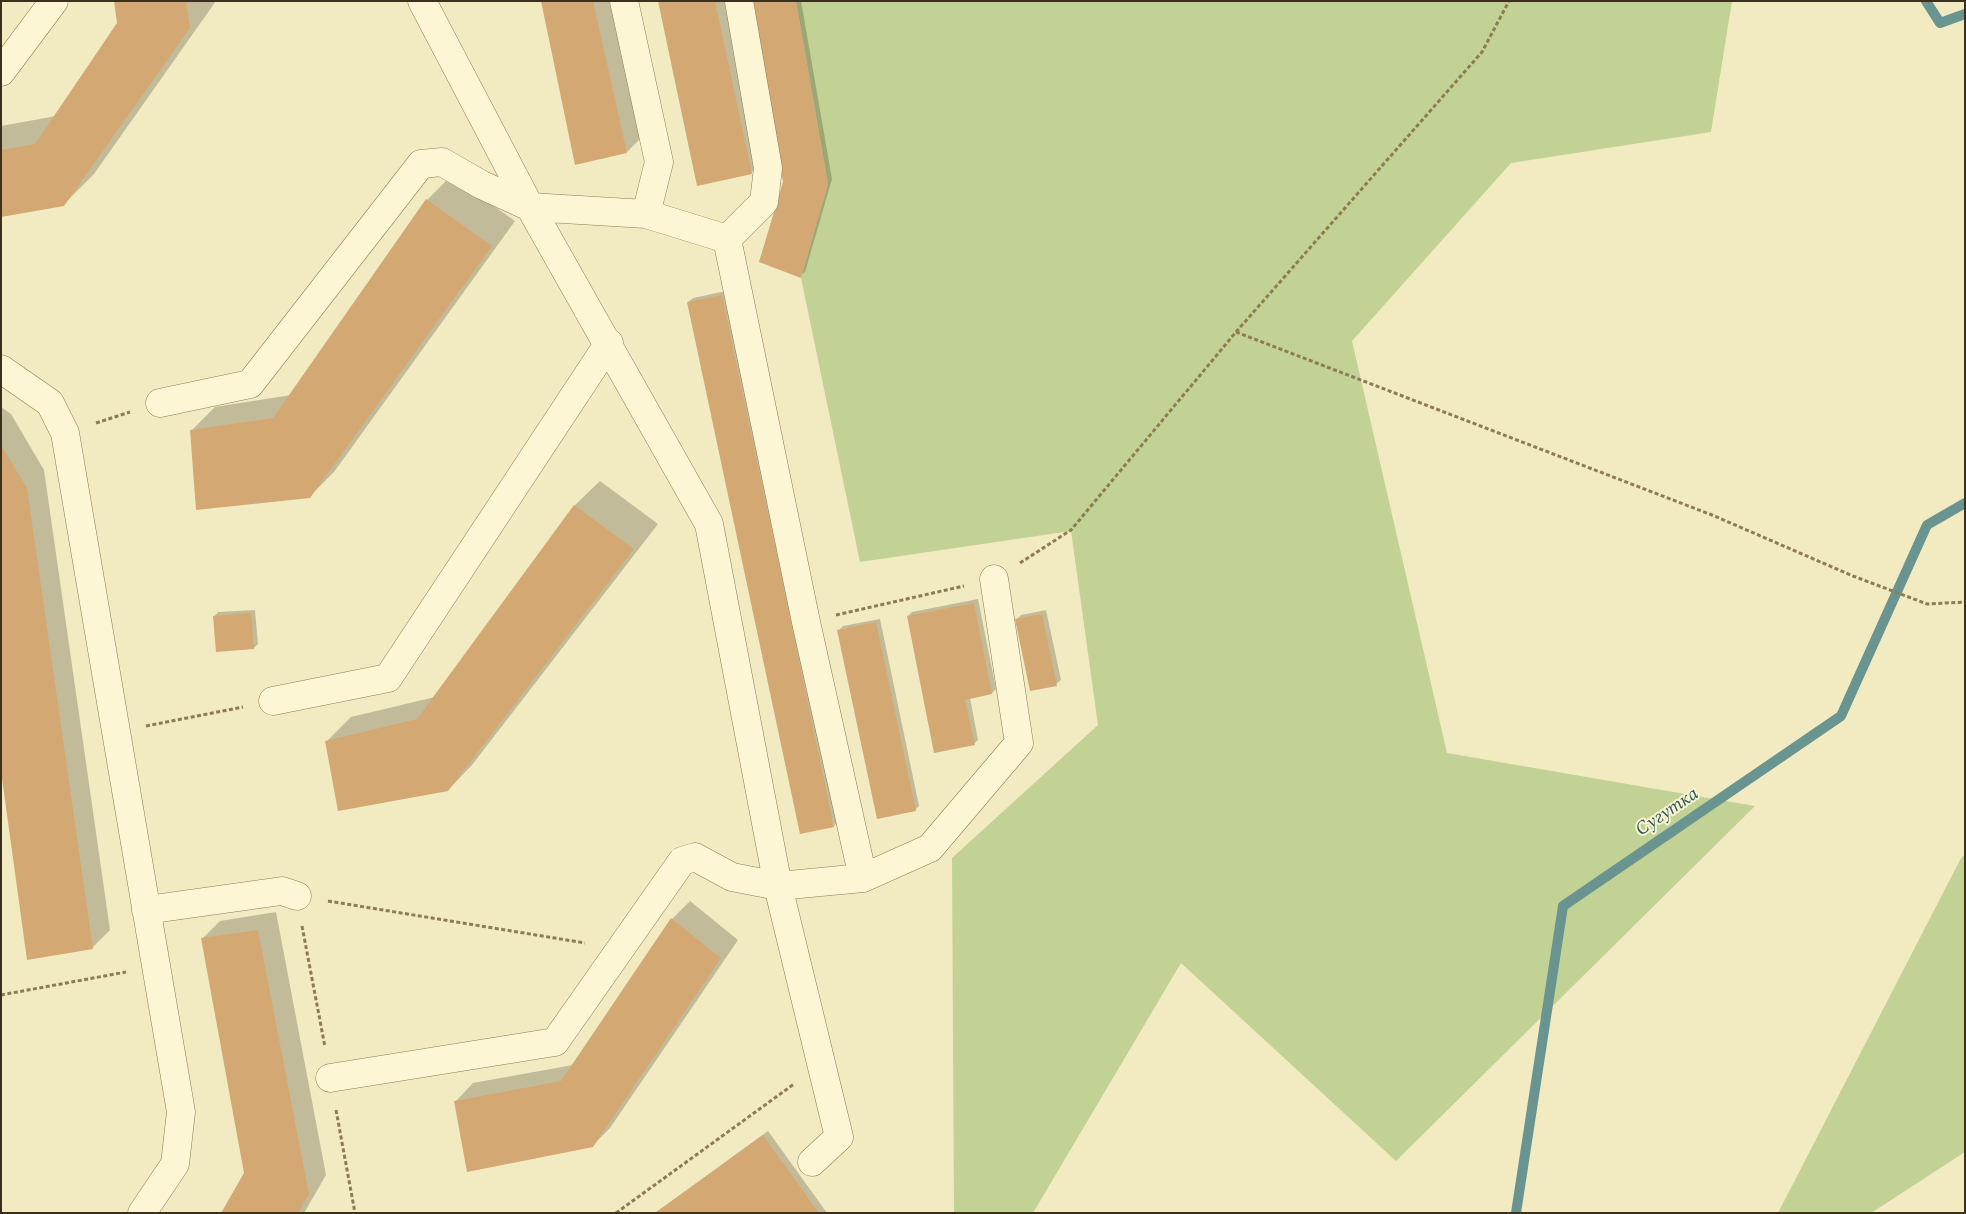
<!DOCTYPE html>
<meta charset="utf-8">
<style>
body{margin:0}
#map{position:relative;width:1966px;height:1214px;overflow:hidden;background:#f2eac1;font-family:Spectral,serif}
canvas{display:block}
.frame{position:absolute;inset:0;border:2px solid #3c301c;pointer-events:none}
</style>
<div id="map">
<canvas width="1966" height="1214"></canvas>
<div class="frame"></div>
</div>
<script>
const context = document.querySelector('canvas').getContext('2d');
context.lineJoin = 'round';
function fill(path, color) {
  context.fillStyle = color;
  context.fill(path, 'evenodd');
}
function trace(path, color, width, dash) {
  context.strokeStyle = color;
  context.lineWidth = width;
  context.lineCap = dash ? 'butt' : 'round';
  context.setLineDash(dash || []);
  context.stroke(path);
}
function write(font, color, halo, rows, align = 'center') {
  context.font = font + ' Spectral,serif';
  context.lineWidth = 4;
  context.setLineDash([]);
  context.textBaseline = 'middle';
  context.strokeStyle = halo;
  context.fillStyle = color;
  for (const [text, x, y, turn = 0] of rows) {
    context.save();
    context.translate(x, y);
    context.rotate((+turn || 0) * Math.PI / 180);
    context.textAlign = isNaN(turn) ? turn : align;
    if (halo) context.strokeText(text, 0, 0);
    context.fillText(text, 0, 0);
    context.restore();
  }
}
fill(new Path2D(`
 M796,1H1732L1711,132L1511,163L1352,341L1447,753L1755,806L1396,1161L1181,963L1033,1213H954L952,858L1098,725L1071,531L860,562L801,278L828,184Z
 M1965,854V1152L1871,1213H1778L1960,860Z`), '#c2d294');
fill(new Path2D(`
 M115,1H216L94,174L63,205L1,216V126L56,116L119,23Z
 M542,1H614L645,134L627,152Z
 M659,1H736L769,155L751,173Z
 M754,1H801L832,179L805,272L800,276Z
 M451,176L515,221L334,472L309,497L191,431L215,407L291,395L427,200Z
 M726,291L838,822L834,826L688,302L693,298Z
 M1,407L11,414L44,470L110,930L92,948L1,761Z
 M600,481L658,524L472,765L448,790L327,741L351,717L435,697L575,505Z
 M978,599L996,689L992,693L970,698L978,740L974,744L908,616L912,612Z
 M255,610L258,644L254,648L214,617L218,612Z
 M1046,610L1061,680L1056,684L1016,620L1021,615Z
 M880,619L919,806L915,810L838,631L843,626Z
 M690,901L738,940L610,1128L592,1146L456,1101L473,1083L573,1065L672,919Z
 M276,912L326,1175L304,1213H222L245,1173L202,939L220,921Z
 M768,1131L827,1213H655Z`), '#0003');
trace(new Path2D(`
 M1926,1L1940,23L1965,14
 M1516,1213L1563,906L1841,716L1927,525L1965,503`), '#6a948f', 10);
fill(new Path2D(`
 M114,1H186L190,28L64,206L1,217V150L35,144L117,23Z
 M541,1H593L627,153L575,165Z
 M658,1H715L752,174L697,186Z
 M753,1H796L828,184L801,278L759,262L783,182Z
 M426,199L492,246L310,498L196,510L190,430L273,418Z
 M722,295L834,827L800,834L687,302Z
 M1,445L27,488L93,949L27,960L1,771Z
 M574,505L634,549L448,791L338,811L325,741L417,719Z
 M974,603L992,694L965,700L975,745L934,753L907,616Z
 M251,613L254,649L216,652L213,616Z
 M1042,614L1057,686L1030,691L1015,619Z
 M876,622L916,811L877,819L837,630Z
 M671,918L721,958L593,1147L467,1172L454,1101L561,1081Z
 M258,930L309,1194L298,1213H221L244,1173L201,938Z
 M763,1135L819,1213H655Z`), '#d4a873');
const minor = new Path2D(`
 M422,1L530,207L709,524L778,886L839,1137L812,1162
 M624,1L659,162L646,214
 M1,72L54,1
 M727,239L764,202L768,168L739,1
 M1,369L50,403L65,433L181,1112L175,1164L142,1213
 M160,403L250,384L421,164L442,162L482,185L530,207L646,214L727,239L806,622L863,878
 M273,701L388,678L609,343
 M146,910L282,891L297,896
 M330,1078L555,1042L682,861L695,857L732,877L778,886L863,878L930,848L1019,743L994,579`);
trace(minor, '#8e7b56', 29);
trace(new Path2D(`
 M1236,332L1482,52L1509,1
 M96,423L130,412
 M1020,563L1071,530L1236,332L1712,515L1853,576L1927,604L1965,602
 M836,615L964,586
 M146,726L243,707
 M328,901L585,943
 M302,926L325,1047
 M1,995L126,972
 M336,1110L355,1213
 M616,1213L794,1084`), '#8e7b56', 3, [4, 2.5]);
trace(minor, '#fcf6d5', 28);
write('italic 19px', '#2a5a5d', '#f9f3d1', [
 ["Сугутка",1668,813,-34]
]);
</script>
